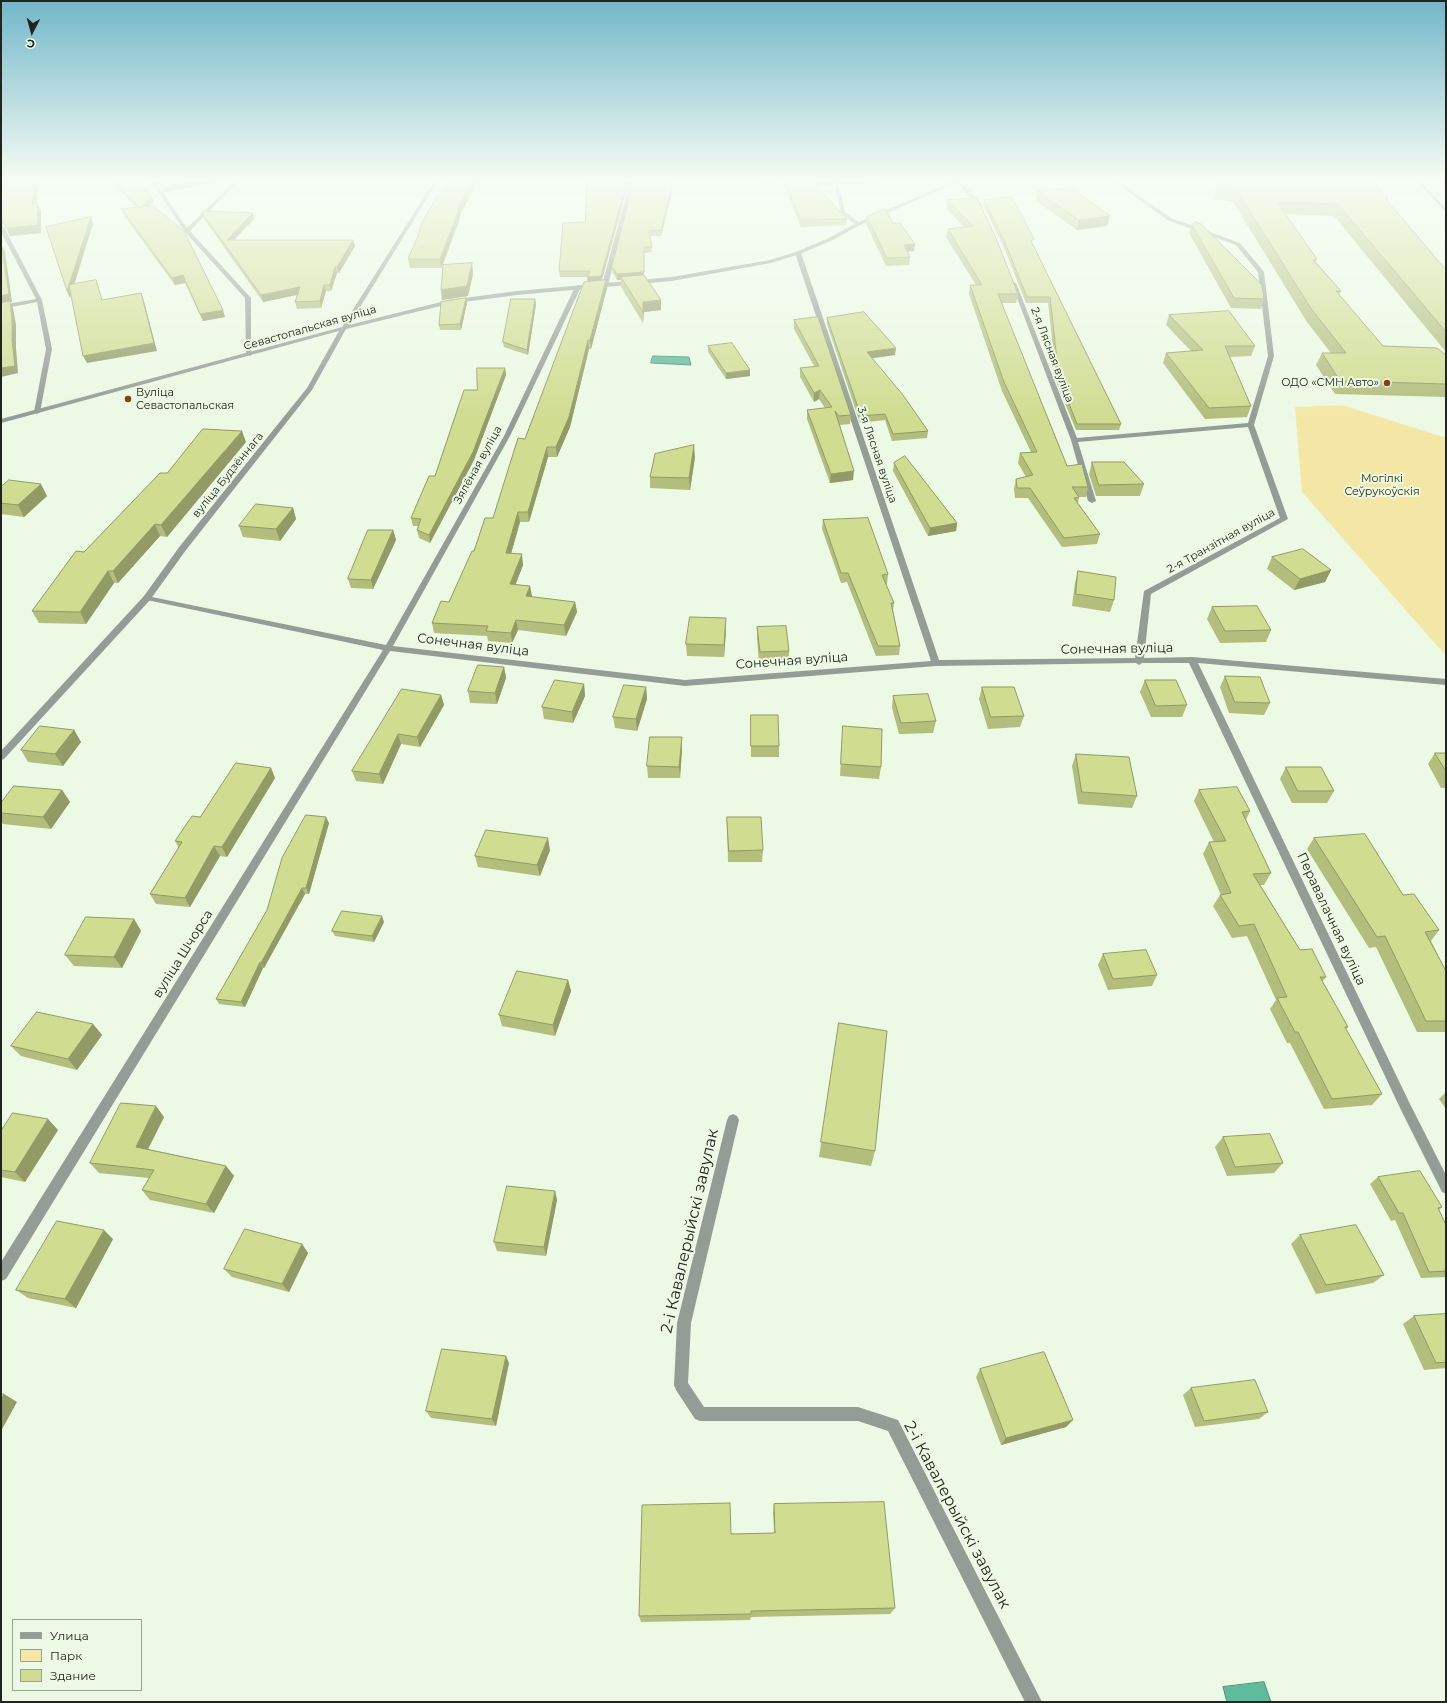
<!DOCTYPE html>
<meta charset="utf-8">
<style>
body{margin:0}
#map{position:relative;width:1447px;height:1703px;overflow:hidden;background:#ecf9e4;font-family:Montserrat,sans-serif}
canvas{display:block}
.frame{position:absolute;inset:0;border:2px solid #20251d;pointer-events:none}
.legend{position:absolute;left:12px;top:1619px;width:130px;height:72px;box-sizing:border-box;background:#ecf9e4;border:1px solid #9aa494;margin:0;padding:5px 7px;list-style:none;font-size:12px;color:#20251d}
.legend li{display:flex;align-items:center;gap:8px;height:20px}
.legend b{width:20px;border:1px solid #9aa494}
.north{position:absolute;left:12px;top:12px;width:40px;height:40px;-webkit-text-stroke:3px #ecf9e4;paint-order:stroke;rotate:186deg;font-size:11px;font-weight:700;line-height:16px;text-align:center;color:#20251d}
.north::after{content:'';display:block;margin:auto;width:14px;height:18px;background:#20251d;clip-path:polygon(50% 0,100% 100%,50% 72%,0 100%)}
</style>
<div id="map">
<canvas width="1447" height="1703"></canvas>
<div class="frame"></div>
<ul class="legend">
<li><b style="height:5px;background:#949c96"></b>Улица</li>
<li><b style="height:11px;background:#f4e7a5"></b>Парк</li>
<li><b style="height:11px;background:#d0dc90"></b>Здание</li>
</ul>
<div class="north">С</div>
</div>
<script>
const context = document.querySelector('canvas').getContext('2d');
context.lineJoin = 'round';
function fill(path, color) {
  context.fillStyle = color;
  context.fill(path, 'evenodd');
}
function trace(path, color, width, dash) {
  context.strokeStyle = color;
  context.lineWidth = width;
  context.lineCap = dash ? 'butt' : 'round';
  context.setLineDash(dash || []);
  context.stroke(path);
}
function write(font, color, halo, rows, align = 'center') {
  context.font = font + ' Montserrat,sans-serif';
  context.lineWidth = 4;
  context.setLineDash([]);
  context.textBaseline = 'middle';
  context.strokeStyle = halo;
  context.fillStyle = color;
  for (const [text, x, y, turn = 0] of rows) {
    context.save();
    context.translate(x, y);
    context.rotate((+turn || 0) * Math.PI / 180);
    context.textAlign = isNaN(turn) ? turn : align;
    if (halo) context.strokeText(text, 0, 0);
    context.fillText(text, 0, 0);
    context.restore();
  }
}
fill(new Path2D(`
 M1342,405L1446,438V656L1302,492L1295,407Z`), '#f4e7a5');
const water = new Path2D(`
 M653,356L689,357L691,365L651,363Z
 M1264,1682L1271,1702H1227L1223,1687Z`);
fill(water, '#5ebb9d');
trace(water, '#4b8e77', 1);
fill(new Path2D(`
 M151,181H155L187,228L235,181H239L190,231L251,298V356L246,355L245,298L185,232Z
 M630,181H634L608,285L605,287L602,285Z
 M834,181H838L845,212L860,223V225H856L841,213Z
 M956,181H960L981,203L983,209H979Z
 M1114,181H1118L1171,218L1240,243L1264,272L1274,356L1254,425L1288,519L1151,594L1144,658L1192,657L1446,679V685L1198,663L1410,1104L1446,1175V1194L1442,1192L1402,1112L1189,663H1142L1139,665L1136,663L936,666L685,686L390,651L6,1279L1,1281V1262L383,650L147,600L143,598L144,596H147L386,645L504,436L575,287L578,285L581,287L510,436L393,646L685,680L931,661L795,253L798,251L801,253L939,660L1135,658L1144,591L1280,518L1248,427L1078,442L1096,501L1092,503L1088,501L1071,440L1011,282L1016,283L1077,438L1248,423L1268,356L1258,272L1236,245L1167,220Z
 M1416,181H1420L1446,208V212Z
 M1,225L4,227L42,300L52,349L40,412L37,414L34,412L46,349L37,302L1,309V305L36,299L1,232Z
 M733,1114L737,1116L739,1120L691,1323L688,1383L704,1407H858L898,1420L1042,1702H1025L888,1431L858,1421H700L695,1419L676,1390L674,1385L677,1323L727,1120L729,1116Z`), '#949c96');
fill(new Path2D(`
 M434,181H438L349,325L449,300L517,291L672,277L770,260L796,252L829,238L856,223L955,181H960L860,225L833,240L800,254L771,263L672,281L517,295L449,304L346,329L312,390L186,550L150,600L4,759L1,760V751L144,596L180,546L307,388L339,331L16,419L1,423V419L342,327Z`), '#949c96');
fill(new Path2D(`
 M111,181H139L154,202L149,206L225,317L203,321L185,283L175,285L124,216L122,209L137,208Z
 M155,181H225L164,192Z
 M581,181H629L602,280H606L607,288L591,349H589L570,427L557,457H548L529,522H520L511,554L523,565L515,585L530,586L531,597L575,602L577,612L566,636L518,630L512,643L488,641L487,636L434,633L432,623L449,602L474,551L493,518L588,281V277H560L559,271L585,222L587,182H581Z
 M672,181V193L661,236H650L652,252L644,253V275L661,310L644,312L643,323L621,287V280H617L613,273L612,267Z
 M763,181H834L833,185L817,186L847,219L846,225L801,227L783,183L764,184Z
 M839,181H886V183L840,185Z
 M1217,181H1372L1388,198L1387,201L1446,270V352L1334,216L1285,214L1317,259L1316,262L1341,291L1339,295L1383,346L1446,355V397L1335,394L1316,365L1322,353H1331L1307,322L1233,202L1213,199Z
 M1,182H39L36,203H37L41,211V233L10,236L5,226L1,224Z
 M1037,191L1107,226L1077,230L1036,201Z
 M977,198L1018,294L1016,303H1001L1067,466L1088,487L1086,497H1078H1079L1078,503L1100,534L1097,544L1062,547L1028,498H1015L1014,489L1016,479L1026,477L1018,463L1020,453L1031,452L1002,391L969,294L970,285H976L946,237L948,229L964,227L946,208L947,200Z
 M984,200L1033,244L1121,424L1119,430H1076L1057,384L1048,303H1026L1003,245L983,205Z
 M202,213L254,219L234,240H353L355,246L339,273H337L331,291H326L321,308L297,309L295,302L298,294L263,302L204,219Z
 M461,213L459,221L443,265L472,263L473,274L468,296L442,300L443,265L441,268H410L408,259Z
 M867,217L893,223L915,244L914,251L907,252L910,257L909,265L886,266L866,224Z
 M1192,225L1264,299L1261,309L1231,308L1189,233Z
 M466,298L467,303L461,330H440L439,325Z
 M535,299L536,304L528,355L504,347L503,342Z
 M1169,315L1255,346L1251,356L1230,357L1251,406L1247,417L1205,419L1163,363L1166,353L1191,351L1166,325Z
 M827,318L895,355L872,358L928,431L927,438L892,441L885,420L860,423L827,324Z
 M794,320L851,415L850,424L840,425L853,480L830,483L807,419V410L825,408L819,399L814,402L800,377V368L814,366L794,329Z
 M708,346L750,370V376L726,379L708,352Z
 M505,368L506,375L474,460L430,543L419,538L417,530L418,526H413L411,518L435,476L477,390Z
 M246,442L167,537L160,536L118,583H114L86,624L39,623L32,611L84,552L167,473Z
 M695,457L690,490L650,488V477Z
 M1092,462L1144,484L1140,496H1096L1089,474Z
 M894,463L957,523L956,531L928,536L893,471Z
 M1,487L47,496L24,517L1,514Z
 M293,508L296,519L280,541L243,537L239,526Z
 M823,520L888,574L887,584H886L894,603L893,610L900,646L899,655L876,656L847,582L841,583L822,529Z
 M393,530L396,540L373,589L351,588L348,579Z
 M1272,557L1331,570L1325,582L1294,590L1267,569Z
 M1078,571L1114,600L1110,612L1072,606L1075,583Z
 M1212,607L1271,630L1266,642L1220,643L1207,619Z
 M757,627L789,651V663L759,664L757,639Z
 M726,630L724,657L687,656L686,644Z
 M504,667L506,678L497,704L470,703L468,691Z
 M1225,676L1270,703L1264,715L1229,713L1220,687Z
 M1145,680L1187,705L1182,717H1151L1140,692Z
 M584,684L585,696L573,723L544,719L542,707Z
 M646,687L647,699L637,731L615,728L613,717Z
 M982,687L1024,716L1020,727L988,729L979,699Z
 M441,695L444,705L420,747L401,744L383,784L356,781L352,771Z
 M893,696L936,721L933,733L899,734L892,708Z
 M751,715L779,746V757H751Z
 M843,726L881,767L879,779L840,776Z
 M74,730L81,742L63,766L28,762L21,750Z
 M682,749L680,778H648L647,766Z
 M1435,753H1446V788H1441L1428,764Z
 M1076,754L1137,796L1132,808L1078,804L1072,766Z
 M1286,767L1334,791L1327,803H1292L1280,779Z
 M271,768L275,778L227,857L220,856L190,907L156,904L150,894L179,848L175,841L200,817Z
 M62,790L70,802L51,829L3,824L1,822V803Z
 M1199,790L1250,811L1246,820L1271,873L1264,885H1260L1300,950L1326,977L1322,982L1348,1027L1346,1029L1382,1094L1372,1105L1324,1109L1290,1043H1287L1270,1009L1276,1000L1247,936L1232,938L1213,906L1220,895H1221L1203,854L1209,842H1214L1194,801Z
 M727,817L763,850L762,862H728Z
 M329,823L309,894H305L264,968H263L245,1007L219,1004L216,999Z
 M1314,838L1403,895L1439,930L1431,941L1446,971V1032H1417L1376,947L1369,948L1307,849Z
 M550,850L540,876L478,867L475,856Z
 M134,919L141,931L122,968L74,966L65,955Z
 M384,922L374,942L335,936L332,931Z
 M1103,954L1157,975L1152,986L1108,990L1098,965Z
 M568,980L571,991L555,1036L502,1026L499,1015Z
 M839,1023L875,1151L871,1166L819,1157Z
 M93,1024L102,1035L77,1070L21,1056L11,1046Z
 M1446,1092V1109L1439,1099Z
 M164,1117L148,1149L226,1166L234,1176L214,1213L150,1200L142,1190L149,1178L99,1173L90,1163Z
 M58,1130L25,1182L1,1177V1131Z
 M1223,1137L1283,1163L1274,1173L1227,1176L1215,1147Z
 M1378,1177L1442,1207L1439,1210L1446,1225V1277L1421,1278L1395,1220L1391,1221L1370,1184Z
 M555,1191L557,1200L546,1256L497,1251L494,1242Z
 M1300,1235L1384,1275L1373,1283L1316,1294L1291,1244Z
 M113,1239L76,1308L28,1298L16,1290Z
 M302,1244L308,1253L289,1292L232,1277L224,1269Z
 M1446,1314V1368L1424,1370L1403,1324L1414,1316Z
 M509,1363L496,1426L431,1418L426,1411Z
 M980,1369L1066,1427L1001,1445L976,1377Z
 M1191,1388L1268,1412L1259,1419L1195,1427L1183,1395Z
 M774,1504L895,1608L890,1614L751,1617L750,1620L641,1622L639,1616L731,1534L774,1533L773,1513Z`), '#b3bd7c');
fill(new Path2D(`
 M36,181H39V182L35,211L32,204Z
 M195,181H225L164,192L163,187Z
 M472,181H478L461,213L459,221L441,268L440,259L459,204Z
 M627,181H629L601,282L588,283L587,277Z
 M672,181V193L661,236V230Z
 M152,197L154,202L142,212L140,208Z
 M37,203L41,211V233L10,236L7,228Z
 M253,213L254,219L229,245L227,240Z
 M1110,216L1107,226L1077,230L1079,220Z
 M91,217L93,224L70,298L67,291Z
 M353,240L355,246L339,273L337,267Z
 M1,244L5,251L12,302H10L13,308L16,325V348L18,373L1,377Z
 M915,244L914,251L903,252L904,245Z
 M644,247V278L621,277V280H617V274Z
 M472,263L473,274L468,296L442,300L441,290Z
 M335,267L337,273L331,291L330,285Z
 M183,275L185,283L175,285L172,278Z
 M606,280L607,288L591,349L590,340Z
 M324,285L326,291L321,308L320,301Z
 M300,287L302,294L263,302L261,295Z
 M141,293L144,301L157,351L87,363L83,356Z
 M466,298L467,303L461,330L460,324Z
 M535,299L536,304L528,355L527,350Z
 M661,300V310L644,312L643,323V302Z
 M223,310L225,317L203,321L200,314Z
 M588,340L589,349L570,427L557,457L556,447Z
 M896,348L895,355L867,359V352Z
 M505,368L506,375L474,460L430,543L429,535Z
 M750,370V376L726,379V373Z
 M820,390L819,399L814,402V393Z
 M242,431L246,442L167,537L161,525Z
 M694,445L695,457L690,490L689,478Z
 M547,447L548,457L529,522L528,512Z
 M854,471L853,480L830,483L831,474Z
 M41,484L47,496L24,517L18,505Z
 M293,508L296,519L280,541L276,529Z
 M518,512L520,522L508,564L506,553Z
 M957,523L956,531L928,536L930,528Z
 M155,524L160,536L118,583L113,571Z
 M393,530L396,540L373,589L371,580Z
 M522,554L523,565L512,594L510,584Z
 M1331,570L1325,582L1294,590L1300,579Z
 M108,571L114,583L86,624L80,612Z
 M530,586L532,596L528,606L526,596Z
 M575,602L577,612L566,636L564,625Z
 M726,618V630L724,657V645Z
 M516,620L518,630L512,643L511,633Z
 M504,667L506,678L497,704L495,693Z
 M584,684L585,696L573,723L572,712Z
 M646,687L647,699L637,731L636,719Z
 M441,695L444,705L420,747L417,737Z
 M74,730L81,742L63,766L55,754Z
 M398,734L401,744L383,784L379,774Z
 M682,737V749L680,778L679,767Z
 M271,768L275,778L227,857L222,847Z
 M62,790L70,802L51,829L43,817Z
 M326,817L329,823L309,894L306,888Z
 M548,838L550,850L540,876L537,865Z
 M214,846L220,856L190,907L185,898Z
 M302,888L305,894L264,968L261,963Z
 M382,916L384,922L374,942L372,936Z
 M134,919L141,931L122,968L114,957Z
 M260,962L263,968L245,1007L241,1002Z
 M568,980L571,991L555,1036L553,1025Z
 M93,1024L102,1035L77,1070L68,1059Z
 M156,1106L164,1117L144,1157L136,1147Z
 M48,1119L58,1130L25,1182L15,1172Z
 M226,1166L234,1176L214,1213L206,1204Z
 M555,1191L557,1200L546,1256L544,1247Z
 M104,1230L113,1239L76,1308L65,1299Z
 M302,1244L308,1253L289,1292L282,1284Z
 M506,1356L509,1363L496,1426L492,1419Z
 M4,1394L17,1402L1,1431V1401Z
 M1073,1420L1066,1427L1001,1445L1006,1438Z`), '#929a65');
const building = new Path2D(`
 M1,181H36L32,204L37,203L38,225L7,228L2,219L1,218Z
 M114,181H139L152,197L140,208Z
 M157,181H195L163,187Z
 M450,181H472L459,204L458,212L440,259H408L418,236L421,225L438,194L442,195Z
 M587,181H627L601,276L587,277L590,271H559L563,223L585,222Z
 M634,181H672V187L661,230L649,231L652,247H644V272L617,274L612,267Z
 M785,181H812L847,219L801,220Z
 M1218,181H1372L1388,198H1385L1446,270V332L1338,204L1277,202L1317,259L1313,260L1341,291H1336L1383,346L1437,348L1446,355V384L1340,381L1322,353H1346L1312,310L1237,191L1217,188Z
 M1072,188L1110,216L1079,220L1037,191Z
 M1012,197L1034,239L1031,241L1121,424H1077L1059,378L1050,297H1027L1004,240L984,200Z
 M977,198L996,238L1018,294H998L1067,466L1082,464L1088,487H1072L1079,497L1074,498L1100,534L1064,538L1030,488H1017L1016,479L1033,475L1020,453L1037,452L1004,382L970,285H982L948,229L973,226L947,200Z
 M153,206L184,231L223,310L200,314L183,275L172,278L122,209Z
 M885,209L893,223H900L915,244L904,245L910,257L887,258L867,217Z
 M204,211L253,213L227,240H353L337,267H335L330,285H324L320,301L295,302L300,287L261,295L202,213Z
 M91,217L81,248L67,291L46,227Z
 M1195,222L1201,224L1262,285L1264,299L1234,298L1192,225Z
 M1,244L9,294L1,296Z
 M472,263L467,286L441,290L443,265Z
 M644,275L661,300L643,302V312L621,277Z
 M96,280L102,300L141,293L154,343L83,356L69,285Z
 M606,280L590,340H588L569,417L556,447H547L528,512H518L506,553L522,554L510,584L530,586L526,596L575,602L564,625L516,620L511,633L486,631L488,626L432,623L441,601L449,602L472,551H474L485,518H493L518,438L525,439L584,282Z
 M466,298L460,324L439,325L441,302Z
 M511,299H535L527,350L503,342Z
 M10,301L12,318V341L15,366L1,368V303Z
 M1229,311L1255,346H1225L1251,406L1209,408L1166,353L1203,350L1169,315Z
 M864,312L896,348L867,352L903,395L928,431L893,434L885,414L861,416L827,318Z
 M818,317L851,415L839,416L835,411L854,471L831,474L807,410L832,407L820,390L814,393L800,368L819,366L794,320Z
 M732,343L750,370L726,373L708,346Z
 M477,368H505L473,452L429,535L417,530L421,519L411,518L429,476H435L464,390H477Z
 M203,429L242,431L161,525L155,524L113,571H108L80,612L32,611L76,551L84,552L160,473H167Z
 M694,445L689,478L650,477L655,454Z
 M905,456L957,523L930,528L894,463Z
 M1092,462H1124L1144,484L1099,485Z
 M9,480L41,484L18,505L1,503V487Z
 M256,504L293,508L276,529L239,526Z
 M868,518L888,574L882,575L894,603H891L900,646H878L848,573H841L823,520Z
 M368,530H393L371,580L348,579Z
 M1303,549L1331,570L1300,579L1272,557Z
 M1078,571L1116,577L1114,600L1076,594Z
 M1257,606L1271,630L1225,631L1212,607Z
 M690,617L726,618L724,645L686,644Z
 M786,626L789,651L760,652L757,627Z
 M478,665L504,667L495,693L468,691Z
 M1225,676L1260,677L1270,703L1235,702Z
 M555,680L584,684L572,712L542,707Z
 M1145,680H1176L1187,705L1156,706Z
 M624,685L646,687L636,719L613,717Z
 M982,687H1014L1024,716L991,717Z
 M402,689L441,695L417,737L398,734L379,774L352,771Z
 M928,694L936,721L901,723L893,696Z
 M751,715H778L779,746H751Z
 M40,726L74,730L55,754L21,750Z
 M843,726L882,729L881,767L841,764Z
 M650,737H682L679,767L647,766Z
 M1435,753H1446V771Z
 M1076,754L1129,757L1137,796L1082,792Z
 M236,763L271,768L222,847L214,846L185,898L150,894L182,842L175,841L192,816L200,817Z
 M1286,767H1321L1334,791H1298Z
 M14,786L62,790L43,817L1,813V803Z
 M1237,787L1250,811L1242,812L1271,873L1253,874L1300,950L1312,949L1326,977H1320L1348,1027H1345L1382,1094L1332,1099L1298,1032H1295L1277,998L1287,997L1254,924L1239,926L1220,895L1231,893L1209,842L1226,841L1199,790Z
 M306,815L326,817L306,888H302L261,963L260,962L241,1002L216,999L267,910L282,858Z
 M727,817H761L763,850L729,851Z
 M486,830L548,838L537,865L475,856Z
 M1365,834L1403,895L1414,894L1439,930L1425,932L1446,971V1021H1426L1385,936L1377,937L1314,838Z
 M342,911L382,916L372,936L332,931Z
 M86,917L134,919L114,957L65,955Z
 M1146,950L1157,975L1113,979L1103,954Z
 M517,971L568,980L553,1025L499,1015Z
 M37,1012L93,1024L68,1059L11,1046Z
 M839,1023L887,1031L875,1151L821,1142Z
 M121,1103L156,1106L136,1147L226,1166L206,1204L142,1190L154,1170L90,1163Z
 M13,1113L48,1119L15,1172L1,1170V1131Z
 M1270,1134L1283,1163L1235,1167L1223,1137Z
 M1420,1171L1442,1207L1438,1208L1446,1225V1271L1429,1272L1403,1213H1399L1378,1177Z
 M507,1186L555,1191L544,1247L494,1242Z
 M57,1221L104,1230L65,1299L16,1290Z
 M1356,1225L1384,1275L1326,1285L1300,1235Z
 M245,1229L302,1244L282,1284L224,1269Z
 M1446,1314V1362L1436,1363L1414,1316Z
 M442,1349L506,1356L492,1419L426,1411Z
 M1044,1352L1073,1420L1006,1438L980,1369Z
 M1255,1380L1268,1412L1204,1421L1191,1388Z
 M1,1394H4L1,1401Z
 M884,1502L895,1608L751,1611V1614L639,1616L642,1505L730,1503L731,1534L775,1533L774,1504Z`);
fill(building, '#d0dc90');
trace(building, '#929a65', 1);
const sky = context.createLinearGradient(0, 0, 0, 419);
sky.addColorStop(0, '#71b7ca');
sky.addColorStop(0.43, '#f6fcf3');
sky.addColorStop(1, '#f6fcf300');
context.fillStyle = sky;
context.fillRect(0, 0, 1447, 419);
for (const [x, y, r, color] of [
 [1387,383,4,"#863f1e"],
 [128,399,4,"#863f1e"]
]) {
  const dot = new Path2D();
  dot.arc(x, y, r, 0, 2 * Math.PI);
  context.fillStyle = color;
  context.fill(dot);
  trace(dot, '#ecf9e4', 1.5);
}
write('11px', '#20251d', '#ecf9e4', [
 ["Севастопальская вуліца",310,328,-16],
 ["2-я Лясная вуліца",1052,355,69],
 ["3-я Лясная вуліца",877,455,71],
 ["Зялёная вуліца",478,465,-61],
 ["вуліца Будзённага",228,475,-51],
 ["2-я Транзітная вуліца",1221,541,-29]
]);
write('11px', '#20251d', '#ecf9e4', [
 ["ОДО «СМН Авто»",1379,383],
 ["Вуліца",136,393,"left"],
 ["Севастопальская",136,406,"left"]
], 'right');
write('11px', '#302906', '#ecf9e4', [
 ["Могілкі",1382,479],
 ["Сеўрукоўскія",1382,492]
]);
write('13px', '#20251d', '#ecf9e4', [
 ["Сонечная вуліца",473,645,7],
 ["Сонечная вуліца",1117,649,-1],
 ["Сонечная вуліца",792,661,-4],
 ["Перавалачная вуліца",1331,919,65],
 ["вуліца Шчорса",183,954,-58]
]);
write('16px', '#20251d', '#ecf9e4', [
 ["2-і Кавалерыйскі завулак",690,1231,-77],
 ["2-і Кавалерыйскі завулак",957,1515,62]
]);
</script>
